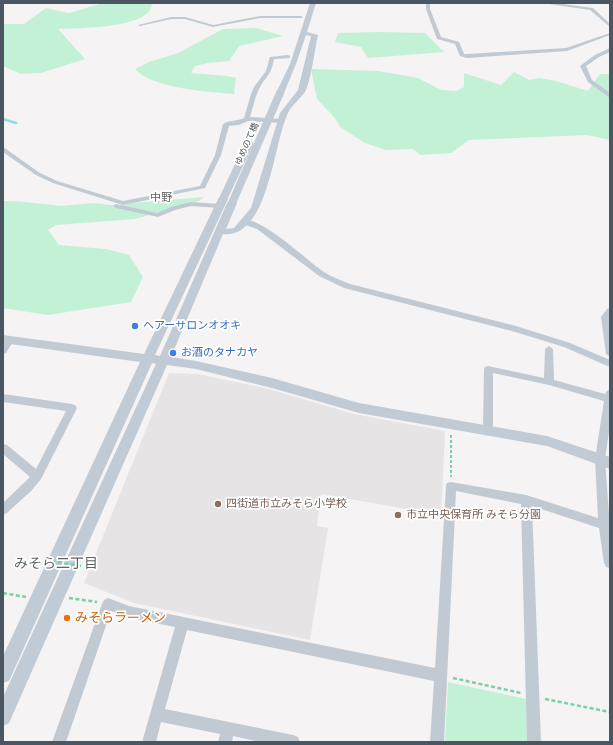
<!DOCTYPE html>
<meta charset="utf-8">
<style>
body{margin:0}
#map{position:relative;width:613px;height:745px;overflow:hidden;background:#f5f3f3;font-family:Quicksand,sans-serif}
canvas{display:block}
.frame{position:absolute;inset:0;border:4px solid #4a5661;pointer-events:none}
</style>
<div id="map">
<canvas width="613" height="745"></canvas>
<div class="frame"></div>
</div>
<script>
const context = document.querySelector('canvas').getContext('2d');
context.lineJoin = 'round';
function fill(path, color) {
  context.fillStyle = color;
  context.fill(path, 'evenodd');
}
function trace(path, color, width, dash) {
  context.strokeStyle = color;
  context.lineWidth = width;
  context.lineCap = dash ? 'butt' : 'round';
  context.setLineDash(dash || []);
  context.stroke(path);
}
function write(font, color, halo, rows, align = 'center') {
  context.font = font + ' Quicksand,"Noto Sans JP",sans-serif';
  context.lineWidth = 3.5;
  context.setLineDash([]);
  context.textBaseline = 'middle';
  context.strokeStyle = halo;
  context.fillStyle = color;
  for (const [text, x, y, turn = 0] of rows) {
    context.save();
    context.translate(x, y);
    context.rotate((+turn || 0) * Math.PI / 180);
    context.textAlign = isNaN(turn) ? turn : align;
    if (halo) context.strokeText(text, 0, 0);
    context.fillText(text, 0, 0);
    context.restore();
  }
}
fill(new Path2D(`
 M169,373L198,374L269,389L354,414L445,431L441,515L321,494L317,526L328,528L310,640L134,603L84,583Z`), '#e6e4e5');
fill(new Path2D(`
 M103,3H152C152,29 77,28 58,29L85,59L41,73L21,74L3,66V24H24L46,8L69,13Z
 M256,28L283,36L239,46L229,61L208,63L195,66L191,73L227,76L236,78L234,94C209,92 151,88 135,69L149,62L178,53L223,29Z
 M379,32L425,33L444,52L368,58L361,47L335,42L338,33Z
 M311,69L378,71L418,78L441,90L456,91L464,87V73L501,85L514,72L529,80L539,78L556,81L588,91L600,74H610V140L587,135L469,140L451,153L420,155L413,149L386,150L365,143L340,127L335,118L317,99Z
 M204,197L199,201L135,219L56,225L48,230L59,245L106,249L129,255L143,277L131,302L48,315L3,308V201H16L61,206L93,203L120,206L133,203Z
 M448,682L526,699L527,742H445Z`), '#c3f1d5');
trace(new Path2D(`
 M3,119L16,123`), '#90daee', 2.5);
trace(new Path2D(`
 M451,435V477`), '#7ad0a6', 2, [3, 2]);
trace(new Path2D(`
 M3,593L26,597
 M69,598L97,602
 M453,678L521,693
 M545,699L610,712`), '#7ad0a6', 2.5, [4, 2.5]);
fill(new Path2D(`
 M426,3H430V9L441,37L459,42L464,54H467L566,48L610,33V35L567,51L467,58L460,56L455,44L437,39L426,9Z
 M542,3H555L593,8L610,24V27L590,10Z
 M260,16H301L303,17L301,18H260L213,27L185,19H171L140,26L138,25L171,17H185L213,25Z
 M610,48V52L599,57L586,66L592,80L610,93V98L588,82L580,66L595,55Z
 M288,55L290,56V58L274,59C271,75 267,75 260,87C255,96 253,108 250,117L282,119L285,121L282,123L248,121L239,125L229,126L221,155L205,188L123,205L53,183L36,175L3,152V147L40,173L57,181L123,201L200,186L215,155L223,124C229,120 238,121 244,118L251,94L254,87L266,71L270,57Z
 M191,202L220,204L223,206L220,208L191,206L175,210L158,217L116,208L113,206L116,204L157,213L171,207Z
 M243,220C262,217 307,261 324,272C332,277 341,280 350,284L516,326L570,343L610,360V367L564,347L512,331L344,288L319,276L257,229L243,224Z
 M610,308V357L606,354L601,317L607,309Z
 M10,337L14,340L6,353L3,354V344L7,338Z
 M549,346L553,349L554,380L605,394L607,391L610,389V425L605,459L610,528V568L606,567L604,563L599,528L532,506L541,742H527L521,504L456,491L444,742H430L434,681L187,630L165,709L293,735L298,737L300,742H260L233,736L232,742H218L220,734L161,722L156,742H142L175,627L129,618L111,611L66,742H52L102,604L104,600L108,598L129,606L435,668L446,486L447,483L451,482L526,495L598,518L595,459L604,401L549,385L493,373V431L491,434L488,435L485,434L483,431L484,369L485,367L488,366L544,378L545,349Z
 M3,394L72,404L75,405L77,408L41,479L31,491L7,513L3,515V503L30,477L3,454V444L7,445L36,469L66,411L3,402Z`), '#c1cad2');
fill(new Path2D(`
 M310,3H316L307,32L318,35C315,48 311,81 305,92C300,99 292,105 288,113C273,143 269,239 223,234L171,357L196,361L272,378L359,403L547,436L610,457V469L547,446L359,413L272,388L196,369L167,365L9,723L3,726V697L156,364L152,363L9,681L3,683V656L140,362L3,343V335L144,354L218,199L220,197H226L228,199L155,355L160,356L227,203L232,200L237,203L226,229L234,228L251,208L280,113L298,90L311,36L306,35L296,64L284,93L280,95L276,93L290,64Z`), '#c1cbd6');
trace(new Path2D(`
 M45,560L81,566`), '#7ad0a6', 2.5, [4, 2.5]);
trace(new Path2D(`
 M223,199L249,144
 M232,203L280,93`), '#c1cbd6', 8);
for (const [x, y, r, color] of [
 [135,326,4,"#3f7fe0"],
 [173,353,4,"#3f7fe0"],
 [218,504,4,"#8d6e63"],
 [398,515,4,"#8d6e63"],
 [67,618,4,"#e8710a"]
]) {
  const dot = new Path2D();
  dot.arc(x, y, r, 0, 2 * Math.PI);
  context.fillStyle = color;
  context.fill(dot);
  trace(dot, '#fff', 1.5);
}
write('9px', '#4a5661', '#fff', [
 ["ゆめのて橋",247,144,-66]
]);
write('11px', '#5f6368', '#fff', [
 ["中野",161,198]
]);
write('11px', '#366cbe', '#fff', [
 ["ヘアーサロンオオキ",143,326],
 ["お酒のタナカヤ",181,353]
], 'left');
write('11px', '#785e54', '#fff', [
 ["四街道市立みそら小学校",226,504],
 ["市立中央保育所 みそら分園",406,515]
], 'left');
write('13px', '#c56008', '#fff', [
 ["みそらラーメン",75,618]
], 'left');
write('14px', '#5f6368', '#fff', [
 ["みそら二丁目",56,564]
]);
</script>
